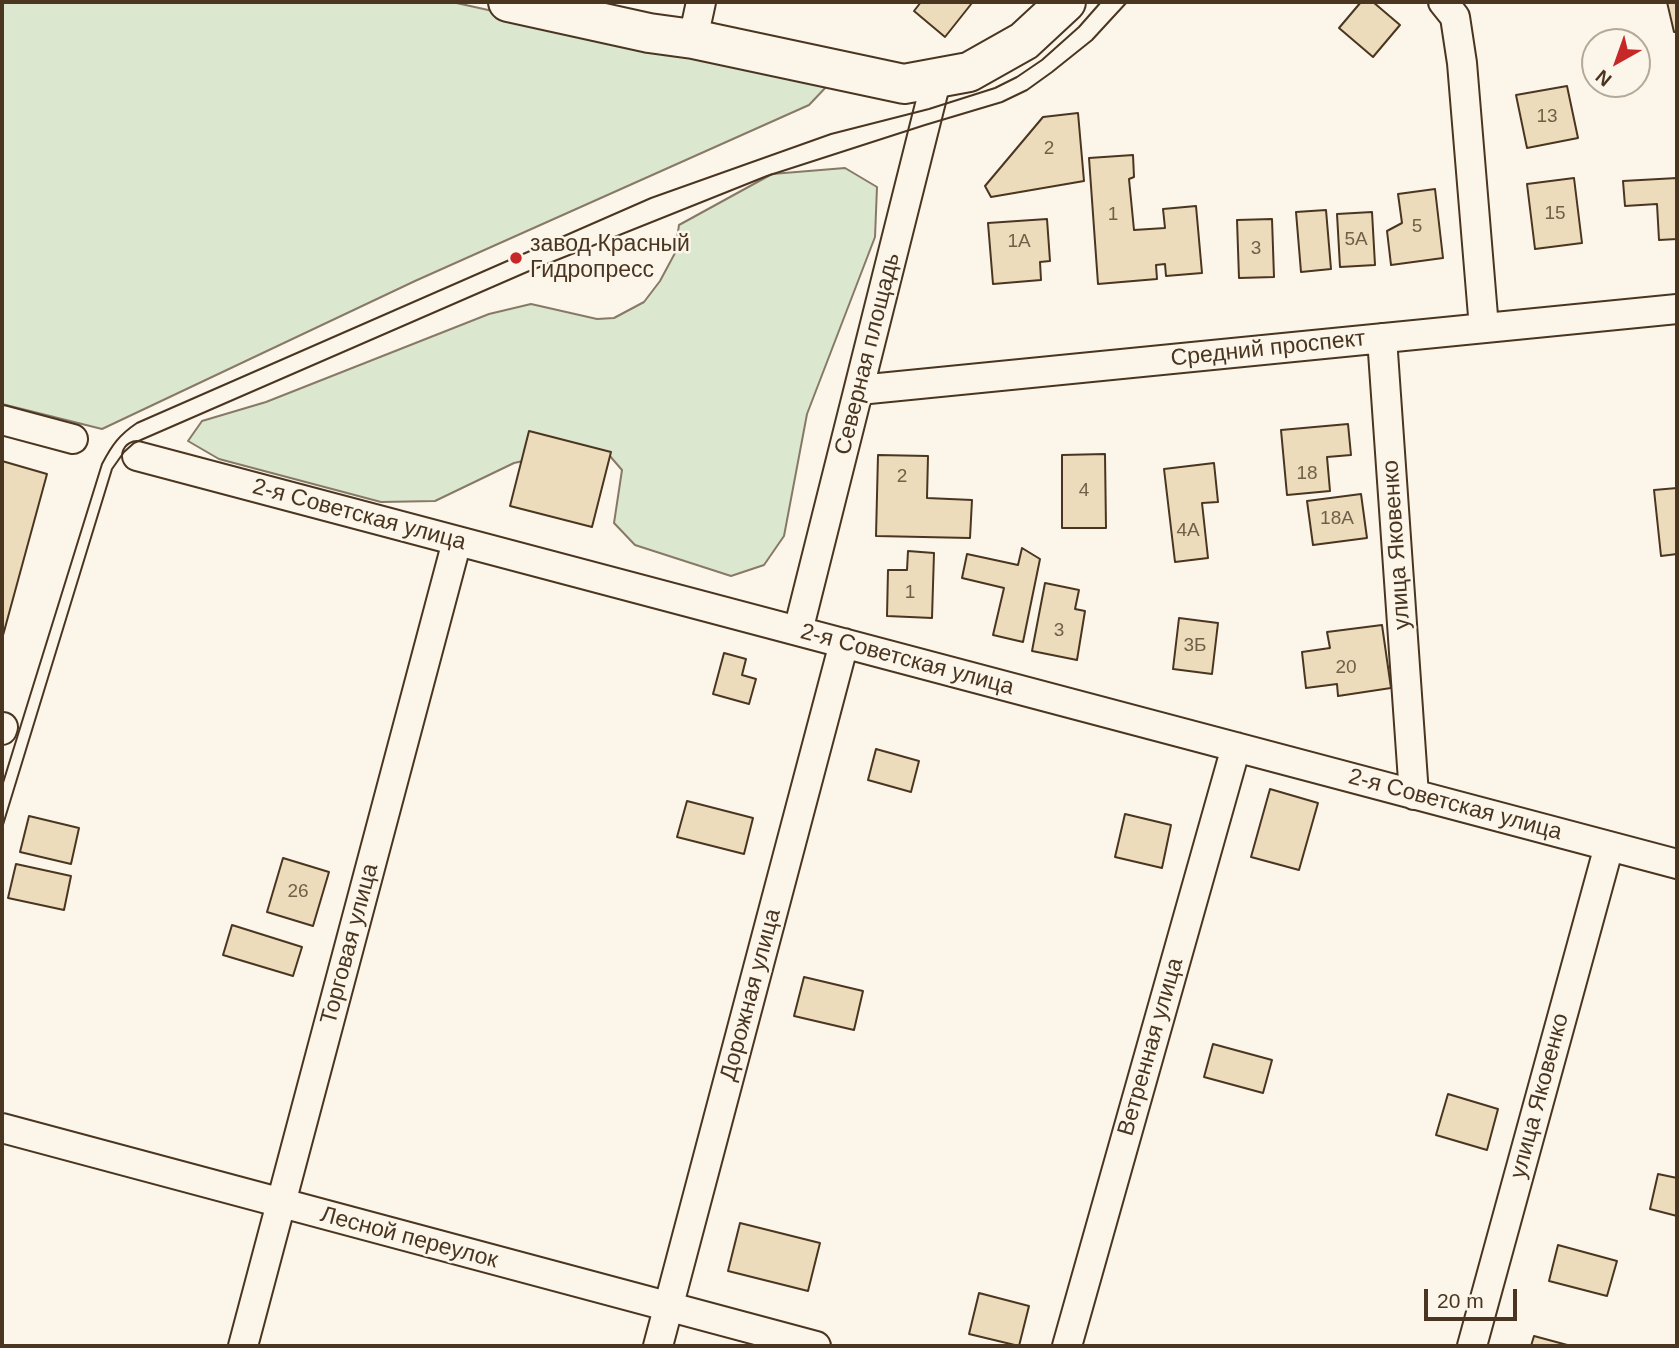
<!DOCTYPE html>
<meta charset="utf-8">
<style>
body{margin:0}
#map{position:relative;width:1679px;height:1348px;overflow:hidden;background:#fbf6e9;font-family:Helvetica,sans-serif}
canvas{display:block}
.frame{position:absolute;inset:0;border:4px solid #4a3520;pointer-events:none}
.north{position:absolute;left:1581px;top:28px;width:70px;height:70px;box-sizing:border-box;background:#fbf6e9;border:2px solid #b4a999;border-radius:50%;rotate:220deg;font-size:19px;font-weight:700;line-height:28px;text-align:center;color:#4a3520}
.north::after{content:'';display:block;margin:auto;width:24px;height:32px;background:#c62828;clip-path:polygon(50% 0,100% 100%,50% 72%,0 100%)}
.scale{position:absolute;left:1424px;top:1289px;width:93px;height:32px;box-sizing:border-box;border:4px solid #4a3520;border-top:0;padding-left:9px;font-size:21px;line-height:24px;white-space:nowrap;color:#4a3520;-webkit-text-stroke:5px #fbf6e9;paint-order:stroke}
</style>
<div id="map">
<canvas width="1679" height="1348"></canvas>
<div class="frame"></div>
<div class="north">N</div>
<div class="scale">20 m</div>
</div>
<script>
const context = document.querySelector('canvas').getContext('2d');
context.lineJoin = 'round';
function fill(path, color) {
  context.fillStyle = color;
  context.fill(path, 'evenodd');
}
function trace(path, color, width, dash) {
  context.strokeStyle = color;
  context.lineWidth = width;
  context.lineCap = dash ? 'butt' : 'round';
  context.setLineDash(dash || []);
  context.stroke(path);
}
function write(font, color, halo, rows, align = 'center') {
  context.font = font + ' Helvetica,sans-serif';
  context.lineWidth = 5;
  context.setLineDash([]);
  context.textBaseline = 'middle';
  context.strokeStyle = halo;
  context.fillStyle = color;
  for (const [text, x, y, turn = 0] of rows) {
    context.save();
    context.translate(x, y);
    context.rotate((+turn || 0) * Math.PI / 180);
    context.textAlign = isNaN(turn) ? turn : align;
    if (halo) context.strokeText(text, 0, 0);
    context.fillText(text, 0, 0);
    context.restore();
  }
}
const green = new Path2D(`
 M2,2H452L828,85L809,105L415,281L102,429L2,404Z
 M845,168L877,187L875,237L807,414L784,536L764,565L731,576L635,545L614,523L622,470L609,455L568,451L514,463L435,501L381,502L219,459L188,441L202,421L266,402L489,314L531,304L597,319L614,318L644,302L660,281L675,253L679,225L772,174Z`);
fill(green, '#dce7d0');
trace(green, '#887966', 2);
const building = new Path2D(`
 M921,2H970L972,3L945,37L914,11Z
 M1361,2H1373L1400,25L1373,57L1339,28Z
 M1667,2H1677V32H1674Z
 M1567,86L1578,138L1527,148L1516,95Z
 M1078,113L1084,181L991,197L985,186L1043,117Z
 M1133,155L1134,177L1129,179L1134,230L1165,228L1163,209L1196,206L1202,273L1166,276L1165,264L1156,265L1157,279L1098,284L1089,158Z
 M1574,178L1582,243L1535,249L1527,184Z
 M1677,178V239L1659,240L1657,204L1625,206L1623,181Z
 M1435,189L1443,258L1391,265L1387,231L1402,223L1398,194Z
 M1326,210L1331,269L1301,272L1296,212Z
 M1372,212L1375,265L1340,267L1337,214Z
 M1047,219L1050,261L1040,262L1041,280L993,284L988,223Z
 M1272,219L1274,277L1239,278L1237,220Z
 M1348,424L1351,455L1327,457L1330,491L1287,495L1281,430Z
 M529,431L611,452L592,527L510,506Z
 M1105,454L1106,528H1062V455Z
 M878,455L928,456L927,498L972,500L970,538L876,536Z
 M2,461L47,474L2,639Z
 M1214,463L1218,502L1202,503L1208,558L1175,562L1164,469Z
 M1677,488V554L1661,556L1654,490Z
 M1361,494L1367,538L1313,545L1307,501Z
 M1022,548L1040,559L1023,642L993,635L1004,588L962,578L967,554L1018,565Z
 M908,551L934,553L932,618L887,616L888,570H907Z
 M1045,583L1079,590L1075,609L1085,611L1077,660L1032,651Z
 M1179,618L1218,623L1212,674L1173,669Z
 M1382,625L1391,688L1338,696L1337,684L1306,688L1302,652L1330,648L1327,632Z
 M724,653L746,659L742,675L756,679L749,704L713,694Z
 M876,749L919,761L911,792L868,780Z
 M1270,789L1318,803L1299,870L1251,857Z
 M687,801L753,818L744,854L677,837Z
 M1125,814L1171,825L1162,868L1115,857Z
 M29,816L79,828L71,864L20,852Z
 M283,858L329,872L313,926L267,912Z
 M16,864L71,876L64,910L8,898Z
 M232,925L302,947L293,976L223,955Z
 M804,977L863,991L854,1030L794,1016Z
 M1213,1044L1272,1060L1263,1093L1204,1077Z
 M1448,1094L1498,1109L1487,1150L1436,1135Z
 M1658,1174L1677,1178V1216L1650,1209Z
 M740,1223L820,1243L808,1291L728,1271Z
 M1558,1245L1617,1261L1607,1296L1549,1281Z
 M979,1293L1029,1306L1019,1346L969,1334Z
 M1534,1336L1571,1346H1531Z`);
fill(building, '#ecdcbc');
trace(building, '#4a3520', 2);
const street = new Path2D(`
 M1443,2L1455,17L1462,63L1484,328
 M693,39L701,2
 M1382,338L1414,795
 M859,390L1677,309
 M2,420L73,439
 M137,456L1677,864
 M798,631L937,77
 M2,730L3,727
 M2,1128L816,1346
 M243,1346L457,541
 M658,1346L844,643
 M1067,1346L1236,747
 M1472,1346L1609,846`);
const secondary = new Path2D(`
 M508,2L649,33L693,39L904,84L969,72L1024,41L1066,2`);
trace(street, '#4a3520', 32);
trace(secondary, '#4a3520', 42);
trace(street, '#fbf6e9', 28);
trace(secondary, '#fbf6e9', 38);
trace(new Path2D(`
 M2,786L102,464C112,445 119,435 137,423L651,198L831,134L929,109L995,88L1017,77L1042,60L1079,27L1101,2
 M2,828L112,469L124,452L134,443L527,272L767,176L925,125L1002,102L1027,90L1052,72L1092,40L1127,2`), '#4a3520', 2);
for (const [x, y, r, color] of [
 [516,258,7,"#c62828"]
]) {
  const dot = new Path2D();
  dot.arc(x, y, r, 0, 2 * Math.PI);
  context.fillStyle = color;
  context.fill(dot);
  trace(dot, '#fbf6e9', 2.5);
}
write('19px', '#725f47', null, [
 ["13",1547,117],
 ["2",1049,149],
 ["15",1555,214],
 ["1",1113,215],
 ["5",1417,227],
 ["5А",1356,240],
 ["1А",1019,242],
 ["3",1256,249],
 ["18",1307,474],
 ["2",902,477],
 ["4",1084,491],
 ["18А",1337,519],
 ["4А",1188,531],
 ["1",910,593],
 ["3",1059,631],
 ["3Б",1195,646],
 ["20",1346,668],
 ["26",298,892]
]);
write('23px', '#4a3520', '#fbf6e9', [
 ["завод Красный",530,245],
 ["Гидропресс",530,271]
], 'left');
write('23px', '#4a3520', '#fbf6e9', [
 ["Средний проспект",1268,349,-6],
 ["Северная площадь",868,354,-76],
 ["2-я Советская улица",359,515,15],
 ["улица Яковенко",1397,545,-94],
 ["2-я Советская улица",907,660,15],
 ["2-я Советская улица",1455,805,15],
 ["Торговая улица",350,944,-75],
 ["Дорожная улица",751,995,-75],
 ["Ветренная улица",1151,1047,-74],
 ["улица Яковенко",1540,1096,-75],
 ["Лесной переулок",409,1238,15]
]);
</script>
